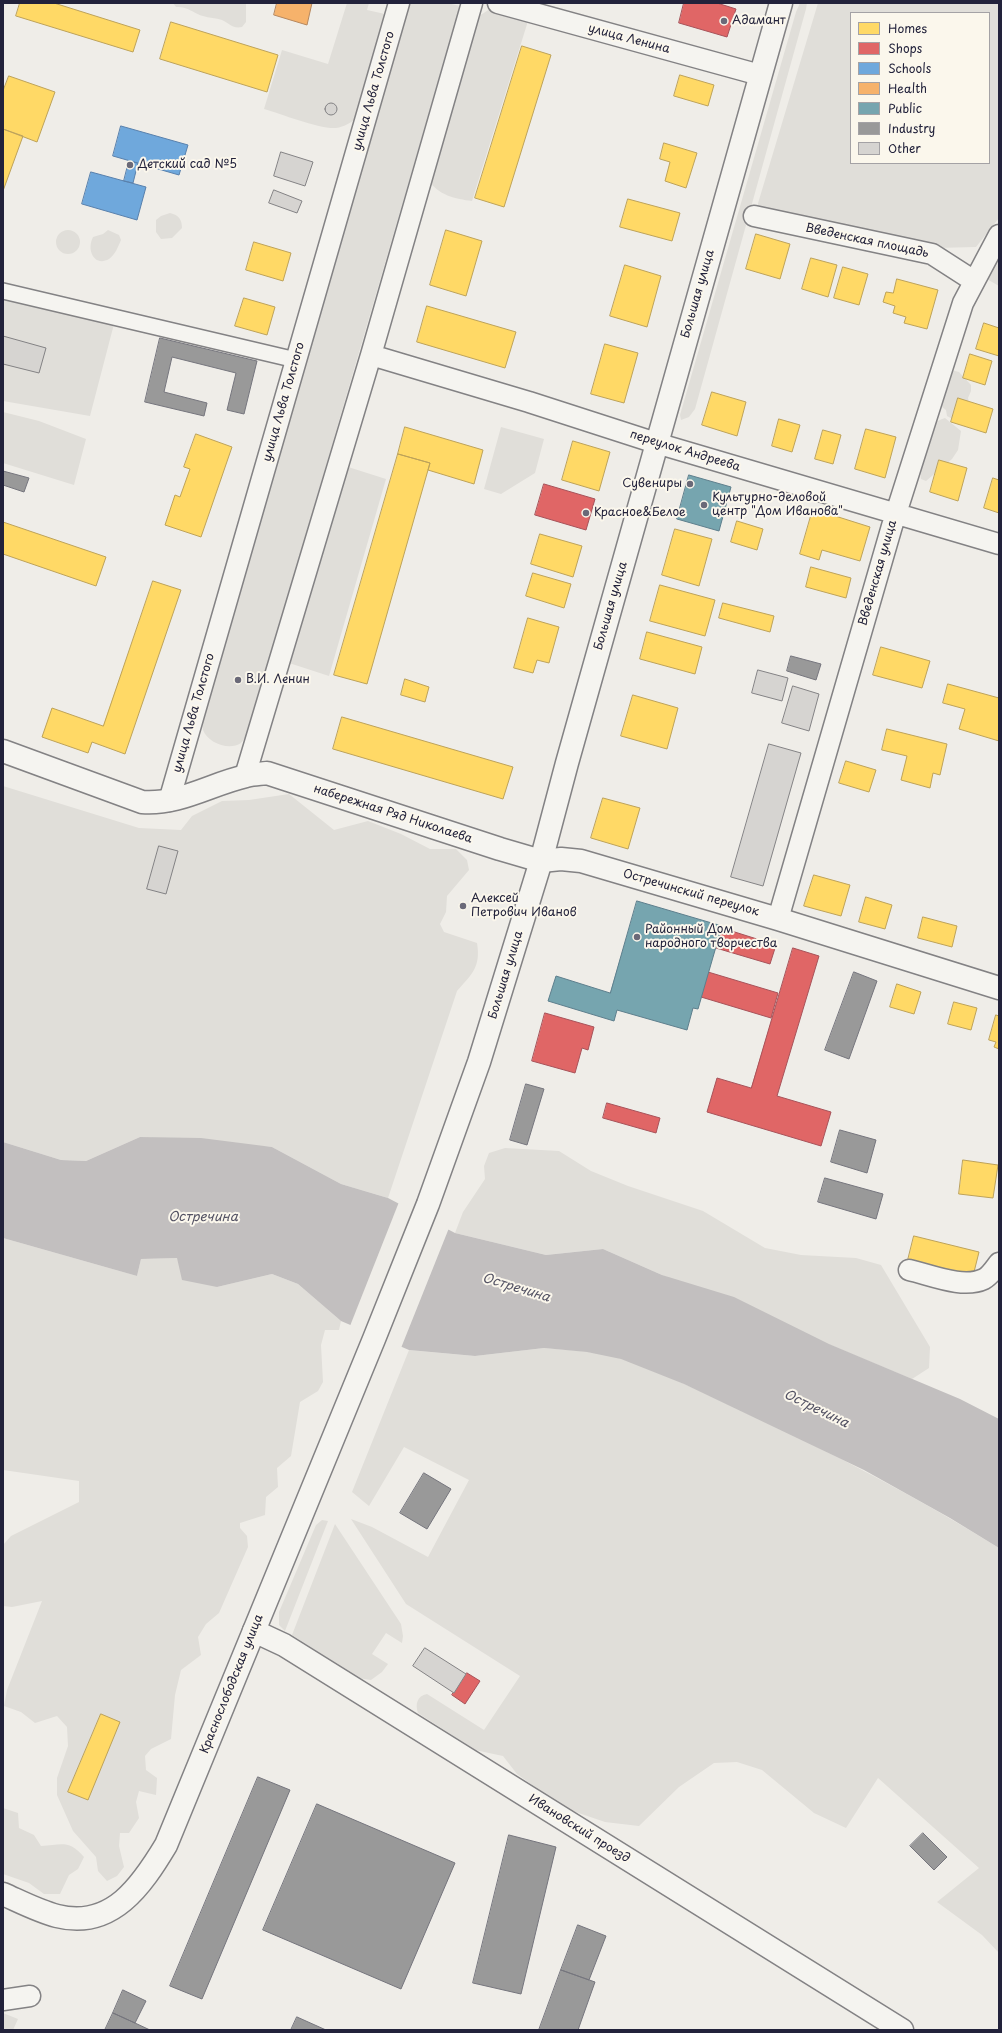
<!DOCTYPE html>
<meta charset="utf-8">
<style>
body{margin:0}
#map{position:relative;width:1002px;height:2033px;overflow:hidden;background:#efede8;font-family:"Playpen Sans",sans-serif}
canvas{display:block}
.frame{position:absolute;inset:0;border:4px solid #22223b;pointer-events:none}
.legend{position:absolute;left:850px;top:12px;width:140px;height:152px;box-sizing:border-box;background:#fbf7ec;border:1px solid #a4a2a5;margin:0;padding:5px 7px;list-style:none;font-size:12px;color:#22223b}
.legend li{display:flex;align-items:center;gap:8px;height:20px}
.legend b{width:20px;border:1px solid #a4a2a5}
</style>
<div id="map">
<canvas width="1002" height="2033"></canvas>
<div class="frame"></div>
<ul class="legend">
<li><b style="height:11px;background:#ffd966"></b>Homes</li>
<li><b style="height:11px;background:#e06666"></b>Shops</li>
<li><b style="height:11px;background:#6fa8dc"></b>Schools</li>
<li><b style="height:11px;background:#f6b26b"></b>Health</li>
<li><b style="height:11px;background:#76a5af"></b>Public</li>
<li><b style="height:11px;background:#999"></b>Industry</li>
<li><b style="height:11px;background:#d6d4d1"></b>Other</li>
</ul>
</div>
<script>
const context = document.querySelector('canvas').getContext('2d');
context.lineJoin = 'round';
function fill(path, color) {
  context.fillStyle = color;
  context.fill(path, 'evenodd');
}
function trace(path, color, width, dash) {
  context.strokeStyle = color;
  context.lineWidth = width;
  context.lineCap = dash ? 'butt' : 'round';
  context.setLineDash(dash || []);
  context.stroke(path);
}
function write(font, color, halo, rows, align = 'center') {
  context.font = font + ' "Playpen Sans",sans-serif';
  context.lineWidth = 4;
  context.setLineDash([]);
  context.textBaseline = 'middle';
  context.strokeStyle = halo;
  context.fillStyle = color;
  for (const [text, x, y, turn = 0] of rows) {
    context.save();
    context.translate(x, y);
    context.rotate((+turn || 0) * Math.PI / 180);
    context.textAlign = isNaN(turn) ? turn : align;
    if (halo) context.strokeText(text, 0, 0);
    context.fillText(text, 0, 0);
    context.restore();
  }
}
fill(new Path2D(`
 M173,3H246V22L242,27C233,29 230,24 222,20C216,18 209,18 203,16C192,13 190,7 176,7Z
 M347,3H369L367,10L385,14L386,19L358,117C352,122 344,127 336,128C318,129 282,114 264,109L282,50L328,64Z
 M410,3H447L460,6L248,733C246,736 244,740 241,743C229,751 208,743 203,730C202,727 203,722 203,718Z
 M800,3H807L806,9L695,409L689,417L681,420L680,415L796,12Z
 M818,3H999V218L976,247L935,248L756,210ZM851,13H989V163H851Z
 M490,9L528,21L472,201C456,199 437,195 429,180L476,22L479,16Z
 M170,213C179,215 182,220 182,228L172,238L161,239L156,232V220L161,216Z
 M108,230L119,235L121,240C118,247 115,255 109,259C95,267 86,251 93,237L103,234Z
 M56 242a12 12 0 1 1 24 0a12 12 0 1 1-24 0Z
 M999,248V286L985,278Z
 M3,298L114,324L90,416L3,401Z
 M951,370L959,372L971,385V391L968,398L971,411L956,421L947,416L946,410L938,404Z
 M3,412L39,421L86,439L74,485L3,463Z
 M945,418L961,431L958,450L952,459L926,481L921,479C919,467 925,436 932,426C935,422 939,420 945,418Z
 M501,427L544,439L535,473L501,494L484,489Z
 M345,466L386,479L329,676L286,662Z
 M3,786L139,828L181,830L192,816L222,801L249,800L289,794L334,830L368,821L401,834L430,849H456L467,860L469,870L447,896L446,912L440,924L444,932L477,943C481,967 472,974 457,991L388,1198L341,1184L272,1147L140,1137L86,1161L61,1160L3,1142Z
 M505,1148L559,1151L591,1171L628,1186L703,1211L765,1248L801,1255L856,1258L881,1265L930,1347L929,1368L912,1379L662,1275L603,1249L546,1255L455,1233L463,1212L485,1179L484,1166L489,1153Z
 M3,1238L137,1276L141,1259L177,1258L217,1287L272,1274L298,1284L341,1321L339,1330H325L321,1345L323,1382L318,1391L300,1402L291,1456L277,1468L278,1487L266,1497L265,1515L240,1523V1528L247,1536L248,1547L219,1613L206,1624L198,1637L201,1655L181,1670L175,1695L171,1739L151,1749L145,1756L146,1770L157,1778L156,1795L139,1791L136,1802L139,1818L129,1833H120L119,1846L124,1867L117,1876L107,1881L98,1871L96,1857L73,1831L57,1795V1778L68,1746L67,1727L57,1716L35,1723L21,1712L4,1706L7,1690L42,1601L12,1607L3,1606V1545L11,1536L79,1502V1481L3,1470Z
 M544,1348C569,1350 597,1351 622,1359C665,1373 706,1394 746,1413C833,1453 917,1497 999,1548V1953L982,1935L937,1902L979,1868L878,1778L846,1828L814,1813L762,1770L737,1762L714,1763L679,1787L639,1826L605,1822L564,1808L517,1774L503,1756L475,1750L418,1713C415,1704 417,1696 427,1694L484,1730L520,1676L406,1604L351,1519L372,1527L428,1557L469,1480L404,1447L369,1506L352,1492L409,1350L475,1356Z
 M322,1520L328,1521L285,1631L279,1625V1612L316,1525Z
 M335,1524L401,1624L403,1636L402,1643L386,1633L372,1654L388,1664L382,1672L371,1680L358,1678L292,1635Z
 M3,1808L18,1813L19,1828L34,1835L41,1846C61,1845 69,1839 84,1857L78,1869L69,1875L60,1894H44L29,1883L3,1874Z
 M3,2013L18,2019L13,2030H3Z`), '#e0ded9');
fill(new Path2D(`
 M140,1137L201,1138L272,1147L341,1184L388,1198L455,1233L546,1255L603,1249L662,1275L734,1297L829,1344L960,1399L999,1419V1548L950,1518L864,1470L684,1384L621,1359L587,1352L544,1348L475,1356L409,1350L341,1321L298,1284L272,1274L217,1287L182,1280L177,1258L141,1259L137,1276L3,1238V1142L61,1160L86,1161Z`), '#c2bfbf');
fill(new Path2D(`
 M399,1202L449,1228L401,1348L350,1326Z`), '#efede8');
const homes = new Path2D(`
 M20,3H54L140,30L133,52L16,16Z
 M171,22L278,55L267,92L160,59Z
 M522,46L551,55L504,207L475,198Z
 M680,75L714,85L708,106L674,96Z
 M9,76L55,92L37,142L3,129V91Z
 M3,129L23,136L3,191Z
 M664,143L697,153L686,188L665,181L670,162L660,159Z
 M628,199L680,213L672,241L620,227Z
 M446,230L482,241L466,296L430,285Z
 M756,234L790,244L780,279L746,269Z
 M254,242L291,253L283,281L246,270Z
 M811,258L837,265L828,297L802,289Z
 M625,265L661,276L647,327L610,316Z
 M843,267L868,274L859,305L834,298Z
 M897,279L938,290L927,329L904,323L906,317L893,313L895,306L883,302L886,292L893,293Z
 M244,298L275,307L267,335L235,326Z
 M427,306L516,332L505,368L417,342Z
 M984,323L999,328V356L976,349Z
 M605,344L638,353L624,403L591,394Z
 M970,354L992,361L985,385L963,378Z
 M712,392L746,402L737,436L702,425Z
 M958,398L993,409L986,433L951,422Z
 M779,419L800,425L792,452L772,446Z
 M405,427L483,450L474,484L428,470L430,463L398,454Z
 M866,429L896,437L885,478L855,469Z
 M823,430L841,435L833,464L815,459Z
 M196,434L232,447L201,537L165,525L175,495L180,497L190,469L184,467Z
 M573,441L610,452L599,491L562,480Z
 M398,454L430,463L367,684L334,675Z
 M939,460L967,468L958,501L930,492Z
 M993,478L999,480V513L984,508Z
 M813,509L870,527L860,561L822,550L819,560L800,554Z
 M737,521L763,529L757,550L731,542Z
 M3,522L106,557L96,586L3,554Z
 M675,529L712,539L699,586L662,575Z
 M540,534L582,546L573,577L531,564Z
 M811,567L851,578L846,598L806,587Z
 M533,573L571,584L564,608L526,596Z
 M153,581L181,590L125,754L92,742L88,753L42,737L52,708L103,726Z
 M660,585L715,600L705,636L650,621Z
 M723,603L774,616L770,632L719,618Z
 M528,618L559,627L549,663L537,660L533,673L514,668Z
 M647,632L702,647L695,674L640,659Z
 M881,647L930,661L922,688L873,675Z
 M405,679L429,687L425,702L401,695Z
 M948,684L999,698V741L959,729L965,709L943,703Z
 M633,695L678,708L667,749L621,736Z
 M342,717L513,767L503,799L333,749Z
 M887,729L947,744L940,775L933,773L930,788L901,780L907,756L882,750Z
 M846,761L876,770L869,792L839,783Z
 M603,798L640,808L628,849L591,838Z
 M814,875L850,885L841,916L804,906Z
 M866,897L892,905L885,929L859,922Z
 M923,917L957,926L952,947L918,938Z
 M897,984L921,992L914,1014L890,1007Z
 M954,1002L977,1008L971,1030L948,1024Z
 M996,1015L999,1016V1049L994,1047L996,1042L989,1040Z
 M963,1160L998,1165L993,1198L959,1194Z
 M914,1236L979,1252L972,1280L907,1264Z
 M101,1714L120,1722L88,1800L68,1792Z`);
fill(homes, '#ffd966');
trace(homes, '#bda259', 1);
const shops = new Path2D(`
 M684,3H717L736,9L727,37L679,23Z
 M544,484L595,499L586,530L535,515Z
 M722,928L776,945L770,964L716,948Z
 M793,948L819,956L777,1096L831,1112L821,1146L707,1112L717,1078L751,1088Z
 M708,972L778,993L771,1018L701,997Z
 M545,1013L594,1027L588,1050L582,1048L575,1073L532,1061Z
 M607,1103L660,1118L656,1133L603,1118Z
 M467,1673L480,1681L465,1704L452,1695Z`);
fill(shops, '#e06666');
trace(shops, '#a75259', 1);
const schools = new Path2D(`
 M121,126L188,145L179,175L113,156Z
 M129,161L138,163L133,183L124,181Z
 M91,172L146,187L137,220L82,204Z`);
fill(schools, '#6fa8dc');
trace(schools, '#5880ac', 1);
const health = new Path2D(`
 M277,3H312L307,25L274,15Z`);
fill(health, '#f6b26b');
trace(health, '#b6875d', 1);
const public = new Path2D(`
 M689,475L731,487L719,531L677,519Z
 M637,901L722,926L698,1009L693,1008L687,1030L617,1010L614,1021L548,1001L556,976L610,993Z`);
fill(public, '#76a5af');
trace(public, '#5d7e8c', 1);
const industry = new Path2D(`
 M160,338L257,361L244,414L227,410L236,373L172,357L164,392L207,403L204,416L145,402Z
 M3,471L29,478L24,492L3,485Z
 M791,656L821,664L816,680L787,671Z
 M854,972L877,981L849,1059L825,1050Z
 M526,1084L544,1089L527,1145L510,1140Z
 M840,1130L876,1140L867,1173L831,1162Z
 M825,1178L883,1194L876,1219L818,1202Z
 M424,1473L451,1489L427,1529L400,1513Z
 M258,1777L290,1790L202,1999L170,1986Z
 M317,1804L455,1863L401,1989L263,1930Z
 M923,1833L947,1857L934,1870L910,1846Z
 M509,1835L556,1847L521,1994L473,1983Z
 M578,1925L606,1936L589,1980L561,1970Z
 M561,1970L595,1982L578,2030H539Z
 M123,1990L146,2001L135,2023L113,2013Z
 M113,2013L135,2023L150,2030H105Z
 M297,2017L326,2030H291Z`);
fill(industry, '#999');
trace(industry, '#75757d', 1);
const building = new Path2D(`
 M325 109a6 6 0 1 1 12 0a6 6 0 1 1-12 0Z
 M281,152L313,162L305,186L274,176Z
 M274,190L302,201L297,213L269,203Z
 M3,336L46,348L39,373L3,364Z
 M758,670L788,678L782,701L752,693Z
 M793,686L819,694L809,731L782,723Z
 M769,744L801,753L763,886L731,877Z
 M159,846L178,851L166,894L147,889Z
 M425,1648L466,1674L454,1693L413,1666Z`);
fill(building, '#d6d4d1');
trace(building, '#838284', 1);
const pedestrian = new Path2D(`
 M3,291L296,360`);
const minor = new Path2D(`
 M498,3L760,75
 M754,216L932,254L974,281
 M371,355L529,402L656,443L999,544
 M245,776L371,355L472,3
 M169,801L399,3
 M778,919L892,526L963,303L999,235
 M909,1270C931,1275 963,1289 984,1279C990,1276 995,1268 999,1263
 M3,2000L30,1996`);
const tertiary = new Path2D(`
 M3,751L142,802C179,805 211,784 246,776C253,774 260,774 267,773L500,849L541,861L561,859L581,861L778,919L999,988
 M254,1631L284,1645L902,2030`);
const primary = new Path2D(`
 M3,1894C21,1902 38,1911 57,1916C112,1930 142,1885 166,1845L374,1339L428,1204L479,1062L541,861L567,763L781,3`);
trace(pedestrian, '#838284', 18);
trace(minor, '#838284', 23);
trace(tertiary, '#838284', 25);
trace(primary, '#838284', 25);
trace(pedestrian, '#f5f4f0', 15);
trace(minor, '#f5f4f0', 20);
trace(tertiary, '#f5f4f0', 22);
trace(primary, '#f5f4f0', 22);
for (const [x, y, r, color] of [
 [724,21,4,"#6a6978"],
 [130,165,4,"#6a6978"],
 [690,484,4,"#6a6978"],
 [704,505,4,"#6a6978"],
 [586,513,4,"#6a6978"],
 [238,680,4,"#6a6978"],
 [463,906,4,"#6a6978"],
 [637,937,4,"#6a6978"]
]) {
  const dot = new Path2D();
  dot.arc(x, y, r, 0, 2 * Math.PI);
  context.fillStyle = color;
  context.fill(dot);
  trace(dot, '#fbf7ec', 1.5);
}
write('12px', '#22223b', '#fbf7ec', [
 ["Адамант",732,21],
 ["Детский сад №5",138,165],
 ["Сувениры",682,484,"right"],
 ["Культурно-деловой",712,498],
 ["центр \"Дом Иванова\"",712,512],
 ["Красное&Белое",594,513],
 ["В.И. Ленин",246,680],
 ["Алексей",471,899],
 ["Петрович Иванов",471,913],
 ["Районный Дом",645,930],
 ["народного творчества",645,944]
], 'left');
write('12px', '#22223b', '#fbf7ec', [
 ["улица Ленина",629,39,15],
 ["улица Льва Толстого",374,91,-74],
 ["Введенская площадь",867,241,12],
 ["Большая улица",698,294,-74],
 ["улица Льва Толстого",284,402,-74],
 ["переулок Андреева",685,451,17],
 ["Введенская улица",878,573,-74],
 ["Большая улица",611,606,-74],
 ["улица Льва Толстого",194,713,-74],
 ["набережная Ряд Николаева",393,814,18],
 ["Остречинский переулок",691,893,16],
 ["Большая улица",506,975,-73],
 ["Краснослободская улица",232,1684,-68],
 ["Ивановский проезд",579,1829,32]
]);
write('italic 13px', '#535263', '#fbf7ec', [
 ["Остречина",203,1217],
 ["Остречина",516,1288,17],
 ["Остречина",816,1409,26]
]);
</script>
